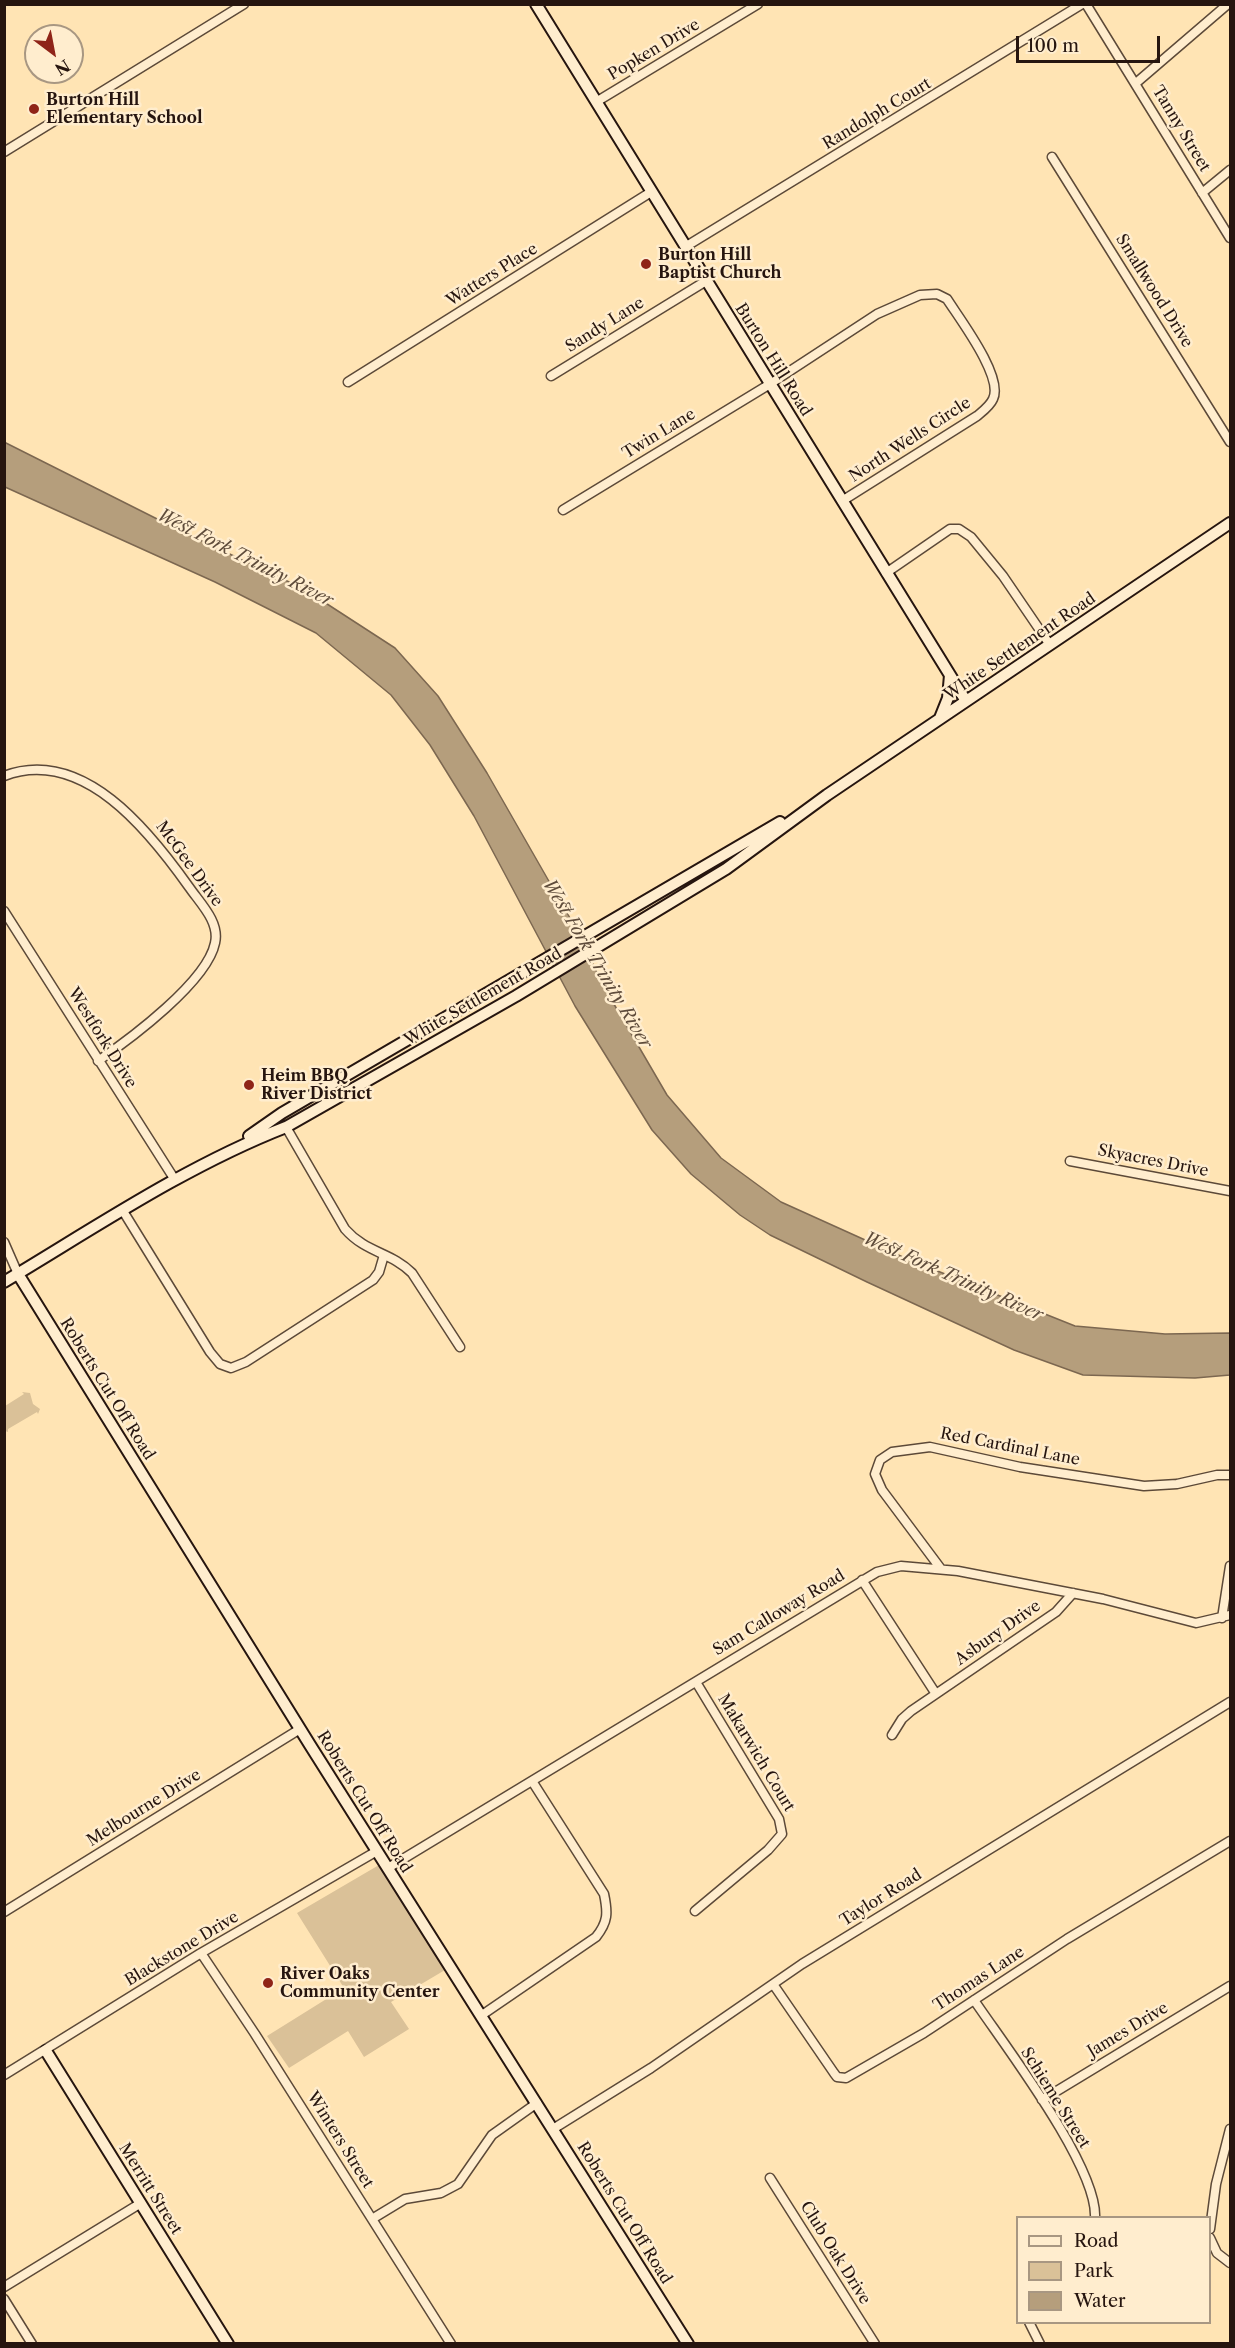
<!DOCTYPE html>
<style>
body{margin:0}
#map{position:relative;width:1235px;height:2348px;overflow:hidden;background:#ffe4b4;font-family:"Libre Caslon Text",serif}
canvas{display:block}
.frame{position:absolute;inset:0;border:6px solid #26150f;pointer-events:none}
.legend{position:absolute;left:1016px;top:2216px;width:195px;height:108px;box-sizing:border-box;background:#ffedce;border:2px solid #a89782;margin:0;padding:8px 10px;list-style:none;font-size:18px;color:#26150f}
.legend li{display:flex;align-items:center;gap:12px;height:30px}
.legend b{width:30px;border:2px solid #a89782}
.north{position:absolute;left:24px;top:24px;width:60px;height:60px;box-sizing:border-box;background:#ffedce;border:2px solid #a89782;border-radius:50%;rotate:148deg;font-size:16px;font-weight:700;line-height:24px;text-align:center;color:#26150f}
.north::after{content:'';display:block;margin:auto;width:21px;height:27px;background:#8f2418;clip-path:polygon(50% 0,100% 100%,50% 72%,0 100%)}
.scale{position:absolute;left:1016px;top:36px;width:144px;height:27px;box-sizing:border-box;border:3px solid #26150f;border-top:0;padding-left:8px;font-size:18px;line-height:21px;white-space:nowrap;color:#26150f;-webkit-text-stroke:4px #ffedce;paint-order:stroke}
</style>
<div id="map">
<canvas width="1235" height="2348"></canvas>
<div class="frame"></div>
<ul class="legend">
<li><b style="height:8px;background:#ffedce"></b>Road</li>
<li><b style="height:16px;background:#dac198"></b>Park</li>
<li><b style="height:16px;background:#b59e7c"></b>Water</li>
</ul>
<div class="north">N</div>
<div class="scale">100 m</div>
</div>
<script>
const context = document.querySelector('canvas').getContext('2d');
context.lineJoin = 'round';
function fill(path, color) {
  context.fillStyle = color;
  context.fill(path, 'evenodd');
}
function trace(path, color, width, dash) {
  context.strokeStyle = color;
  context.lineWidth = width;
  context.lineCap = dash ? 'butt' : 'round';
  context.setLineDash(dash || []);
  context.stroke(path);
}
function write(font, color, halo, rows, align = 'center') {
  context.font = font + ' "Libre Caslon Text",serif';
  context.lineWidth = 5;
  context.setLineDash([]);
  context.textBaseline = 'middle';
  context.strokeStyle = halo;
  context.fillStyle = color;
  for (const [text, x, y, turn = 0] of rows) {
    context.save();
    context.translate(x, y);
    context.rotate((+turn || 0) * Math.PI / 180);
    context.textAlign = isNaN(turn) ? turn : align;
    if (halo) context.strokeText(text, 0, 0);
    context.fillText(text, 0, 0);
    context.restore();
  }
}
fill(new Path2D(`
 M22,1392L30,1393L33,1404L40,1409L38,1414L37,1412L8,1429V1432L5,1431V1406L24,1394Z
 M379,1865L445,1970L391,2002L409,2029L364,2057L348,2031L289,2068L267,2036L344,1988L297,1913Z`), '#dac198');
const water = new Path2D(`
 M4,442L185,533L304,589L395,648L438,696L487,773L574,925L604,987L667,1095L721,1158L781,1202L905,1258L1075,1326L1165,1334L1230,1333V1375L1195,1378L1083,1375L1014,1350L867,1282L770,1235L740,1215L691,1174L652,1130L575,1006L474,816L430,745L391,695L316,633L215,582L5,487Z`);
fill(water, '#b59e7c');
trace(water, '#7c6750', 1.5);
const street = new Path2D(`
 M1086,4L1230,238
 M1136,83L1228,4
 M596,102L758,4
 M4,152L244,4
 M1052,157L1230,442
 M1202,193L1230,170
 M685,247L1082,4
 M551,376L706,281
 M348,382L651,192
 M563,510L770,384L877,314L920,295L937,294L947,299C959,318 1004,377 993,399C990,406 983,411 977,416L842,501
 M886,573L950,529H959L971,537L1003,576L1050,645
 M4,776C83,746 150,832 189,887C200,903 220,922 215,943C207,982 130,1039 98,1061
 M4,911L175,1180
 M286,1127L345,1229C366,1253 391,1252 412,1273L460,1347
 M1070,1161L1230,1191
 M123,1211L210,1352L220,1364L231,1368L246,1362L373,1280L379,1272L384,1255
 M4,1242L18,1274
 M941,1569L882,1490L875,1474L880,1460L892,1452L930,1447L1020,1467L1144,1486L1177,1484L1217,1475H1230
 M862,1580L936,1694
 M1222,1618L1230,1566
 M892,1735L902,1719L911,1711L1056,1612L1073,1593
 M388,1868L877,1572L901,1566L958,1571L1103,1599L1196,1623L1230,1615
 M695,1911L768,1850L782,1834L779,1819L696,1682
 M4,1912L300,1729
 M201,1953L255,2034L451,2344
 M773,1984L834,2073L837,2077L846,2078L924,2033L1067,1939L1230,1841
 M974,2000C1005,2046 1098,2167 1095,2218
 M482,2015L596,1937C608,1922 608,1913 604,1894L532,1781
 M4,2075L201,1953L377,1851
 M1042,2100L1230,1986
 M553,2129L651,2068L802,1964L1230,1702
 M770,2178L875,2344
 M372,2219L405,2199L441,2193L458,2184L492,2135L537,2103
 M1210,2229L1216,2184L1230,2129
 M1210,2238L1217,2253L1230,2263
 M4,2287L141,2203
 M4,2299L32,2344
 M1029,2322L1040,2344`);
const secondary = new Path2D(`
 M536,4L966,701
 M940,718L948,698L950,675
 M249,1136L282,1113L780,822
 M18,1274L310,1745L688,2344
 M4,1282C96,1227 186,1166 286,1127L516,996L726,869L827,795L1230,523
 M46,2051L228,2344`);
trace(street, '#5c4938', 11);
trace(secondary, '#26150f', 14);
trace(street, '#ffedce', 8);
trace(secondary, '#ffedce', 10);
for (const [x, y, r, color] of [
 [34,109,6,"#8f2418"],
 [646,264,6,"#8f2418"],
 [249,1085,6,"#8f2418"],
 [268,1983,6,"#8f2418"]
]) {
  const dot = new Path2D();
  dot.arc(x, y, r, 0, 2 * Math.PI);
  context.fillStyle = color;
  context.fill(dot);
  trace(dot, '#ffedce', 2);
}
write('16px', '#26150f', '#ffedce', [
 ["Popken Drive",654,50,-31],
 ["Randolph Court",877,114,-31],
 ["Tanny Street",1181,129,59],
 ["Watters Place",492,275,-32],
 ["Smallwood Drive",1154,291,58],
 ["Sandy Lane",605,325,-32],
 ["Burton Hill Road",773,360,58],
 ["Twin Lane",659,434,-31],
 ["North Wells Circle",910,440,-33],
 ["White Settlement Road",1020,647,-34],
 ["McGee Drive",189,864,54],
 ["White Settlement Road",483,997,-30],
 ["Westfork Drive",102,1038,58],
 ["Skyacres Drive",1153,1161,11],
 ["Roberts Cut Off Road",107,1389,58],
 ["Red Cardinal Lane",1010,1447,11],
 ["Sam Calloway Road",779,1613,-31],
 ["Asbury Drive",998,1633,-35],
 ["Makarwich Court",756,1753,59],
 ["Roberts Cut Off Road",364,1802,58],
 ["Melbourne Drive",144,1808,-32],
 ["Taylor Road",881,1898,-32],
 ["Blackstone Drive",182,1949,-31],
 ["Thomas Lane",979,1979,-33],
 ["James Drive",1128,2030,-31],
 ["Schieme Street",1055,2098,58],
 ["Winters Street",340,2140,58],
 ["Merritt Street",150,2189,58],
 ["Roberts Cut Off Road",624,2213,58],
 ["Club Oak Drive",835,2253,58]
]);
write('bold 16px', '#26150f', '#ffedce', [
 ["Burton Hill",46,100],
 ["Elementary School",46,118],
 ["Burton Hill",658,255],
 ["Baptist Church",658,273],
 ["Heim BBQ",261,1076],
 ["River District",261,1094],
 ["River Oaks",280,1974],
 ["Community Center",280,1992]
], 'left');
write('italic 18px', '#5f4c3b', '#ffedce', [
 ["West Fork Trinity River",245,558,27],
 ["West Fork Trinity River",597,964,59],
 ["West Fork Trinity River",953,1277,24]
]);
</script>
